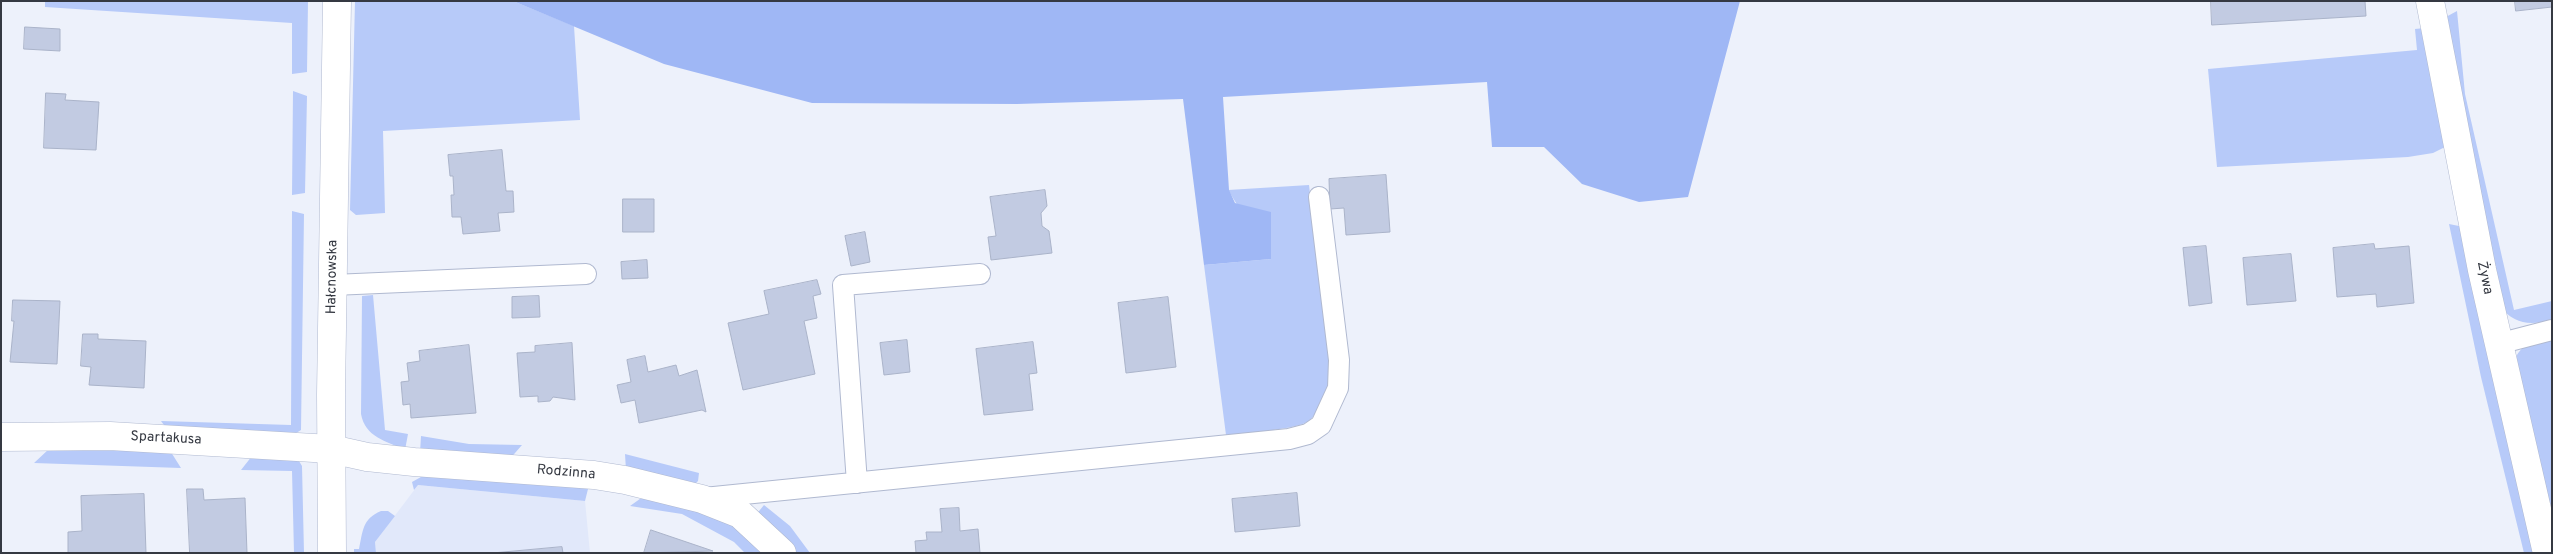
<!DOCTYPE html>
<meta charset="utf-8">
<style>
body{margin:0}
#map{position:relative;width:2553px;height:554px;overflow:hidden;background:#edf1fb;font-family:Overpass,sans-serif}
canvas{display:block}
.frame{position:absolute;inset:0;border:2px solid #353942;pointer-events:none}
</style>
<div id="map">
<canvas width="2553" height="554"></canvas>
<div class="frame"></div>
</div>
<script>
const context = document.querySelector('canvas').getContext('2d');
context.lineJoin = 'round';
function fill(path, color) {
  context.fillStyle = color;
  context.fill(path, 'evenodd');
}
function trace(path, color, width, dash) {
  context.strokeStyle = color;
  context.lineWidth = width;
  context.lineCap = dash ? 'butt' : 'round';
  context.setLineDash(dash || []);
  context.stroke(path);
}
function write(font, color, halo, rows, align = 'center') {
  context.font = font + ' Overpass,sans-serif';
  context.lineWidth = 5;
  context.setLineDash([]);
  context.textBaseline = 'middle';
  context.strokeStyle = halo;
  context.fillStyle = color;
  for (const [text, x, y, turn = 0] of rows) {
    context.save();
    context.translate(x, y);
    context.rotate((+turn || 0) * Math.PI / 180);
    context.textAlign = isNaN(turn) ? turn : align;
    if (halo) context.strokeText(text, 0, 0);
    context.fillText(text, 0, 0);
    context.restore();
  }
}
fill(new Path2D(`
 M418,485L585,501L590,553H376L375,542Z`), '#e1e8fa');
fill(new Path2D(`
 M45,1H308L307,72L292,74V23L45,7Z
 M355,1H513L574,26L580,120L383,131L385,213L356,215L350,210Z
 M2457,11L2465,94L2514,310L2552,301V320C2528,326 2515,324 2499,306L2444,18Z
 M2425,28L2447,146L2433,153L2408,157L2217,167L2208,69L2417,50L2415,29Z
 M293,91L307,96L305,193L292,195Z
 M1309,185L1331,363C1329,382 1325,406 1310,420C1299,430 1242,433 1226,435L1204,265L1271,259L1228,190Z
 M292,211L304,214L301,430L293,435L167,429L161,421L291,425Z
 M2449,224L2464,227L2537,553H2524L2481,377Z
 M373,295L385,430L408,434L405,450C386,441 365,437 361,414L362,296Z
 M2552,336V537L2514,362C2520,343 2535,341 2552,336Z
 M421,436L469,444L522,445L508,461L420,453Z
 M49,449H169L181,468L34,463Z
 M625,454L699,473L698,481L693,486L626,470Z
 M252,456L299,461L302,466L304,553H294L292,471L241,470Z
 M428,473L583,484L588,489L585,501L418,485L414,490L412,482Z
 M644,496L717,517L742,530L767,553H745L734,542L682,514L630,506Z
 M764,505L790,526L810,553H794L755,516Z
 M381,511H388L395,516L375,542L376,553H354V549H359C363,531 362,519 381,511Z`), '#b7caf9');
fill(new Path2D(`
 M513,1H1740L1688,197L1639,202L1582,184L1544,147H1492L1487,82L1223,97L1229,190L1235,203L1271,212V259L1204,265L1183,99L1017,104L812,103L664,64Z`), '#9fb7f5');
const building = new Path2D(`
 M2211,1H2365L2366,16L2212,25Z
 M2515,1H2552V7L2516,11Z
 M25,27L60,29V51L24,49Z
 M46,93L66,94L65,100L99,102L96,150L44,148Z
 M502,150L506,191H513L514,212L498,213L500,231L463,234L461,217H452L451,195H454L453,176H450L448,155Z
 M1386,175L1390,232L1346,235L1344,208L1330,209L1329,179Z
 M1045,190L1047,206L1041,213L1042,226L1049,231L1052,253L991,260L988,237L996,236L990,197Z
 M623,199H654V232H623Z
 M865,232L870,262L851,266L845,236Z
 M2374,244L2375,249L2409,246L2414,303L2377,307L2376,294L2337,297L2333,248Z
 M2206,246L2212,303L2189,306L2183,248Z
 M2291,254L2296,301L2247,305L2243,258Z
 M647,260L648,278L622,279L621,262Z
 M817,280L821,294L813,296L817,318L804,321L815,374L743,390L728,323L769,314L764,291Z
 M539,296L540,317L512,318V297Z
 M1168,297L1176,367L1126,373L1118,303Z
 M13,300L60,301L57,364L10,362L14,321H12Z
 M83,334H98V339L146,341L144,388L89,385L91,367L81,366Z
 M907,340L910,372L884,375L880,343Z
 M1033,342L1037,373L1029,374L1033,410L984,415L976,349Z
 M572,343L575,400L553,397L550,401L538,402V396L520,397L517,353L535,352V346Z
 M469,345L476,413L411,418L410,404L403,405L401,382L409,381L407,363L420,361L419,351Z
 M645,356L648,372L676,365L679,376L697,370L706,412L702,410L639,423L635,400L621,403L617,385L631,382L627,360Z
 M187,489H203L204,500L245,498L247,553H190Z
 M1297,493L1300,526L1235,532L1232,499Z
 M144,494L146,553H68V532L82,531L81,496Z
 M959,508L960,531L978,529L980,553H916L915,541L927,540L926,532H942L940,509Z
 M651,530L713,551L644,553Z
 M562,547L563,553H493Z`);
fill(building, '#c2cbe2');
trace(building, '#aab3c9', 1);
const lane = new Path2D(`
 M333,285L586,274
 M2498,344L2552,330
 M857,483L843,285L980,274
 M704,498L1289,439L1308,434L1321,425L1338,388L1339,360L1319,197`);
const street = new Path2D(`
 M2430,1L2482,270L2547,553
 M1,437L110,436L331,449L367,457L414,462L594,475L625,480L702,499L740,514L782,553`);
const secondary = new Path2D(`
 M332,553L331,394L337,1`);
trace(lane, '#b0b9d0', 22);
trace(street, '#b0b9d0', 29);
trace(secondary, '#b0b9d0', 29);
trace(lane, '#fff', 20);
trace(street, '#fff', 28);
trace(secondary, '#fff', 28);
write('14px', '#353942', '#fff', [
 ["Hałcnowska",333,277,-89],
 ["Żywa",2484,278,78],
 ["Spartakusa",166,439,3],
 ["Rodzinna",566,473,5]
]);
</script>
